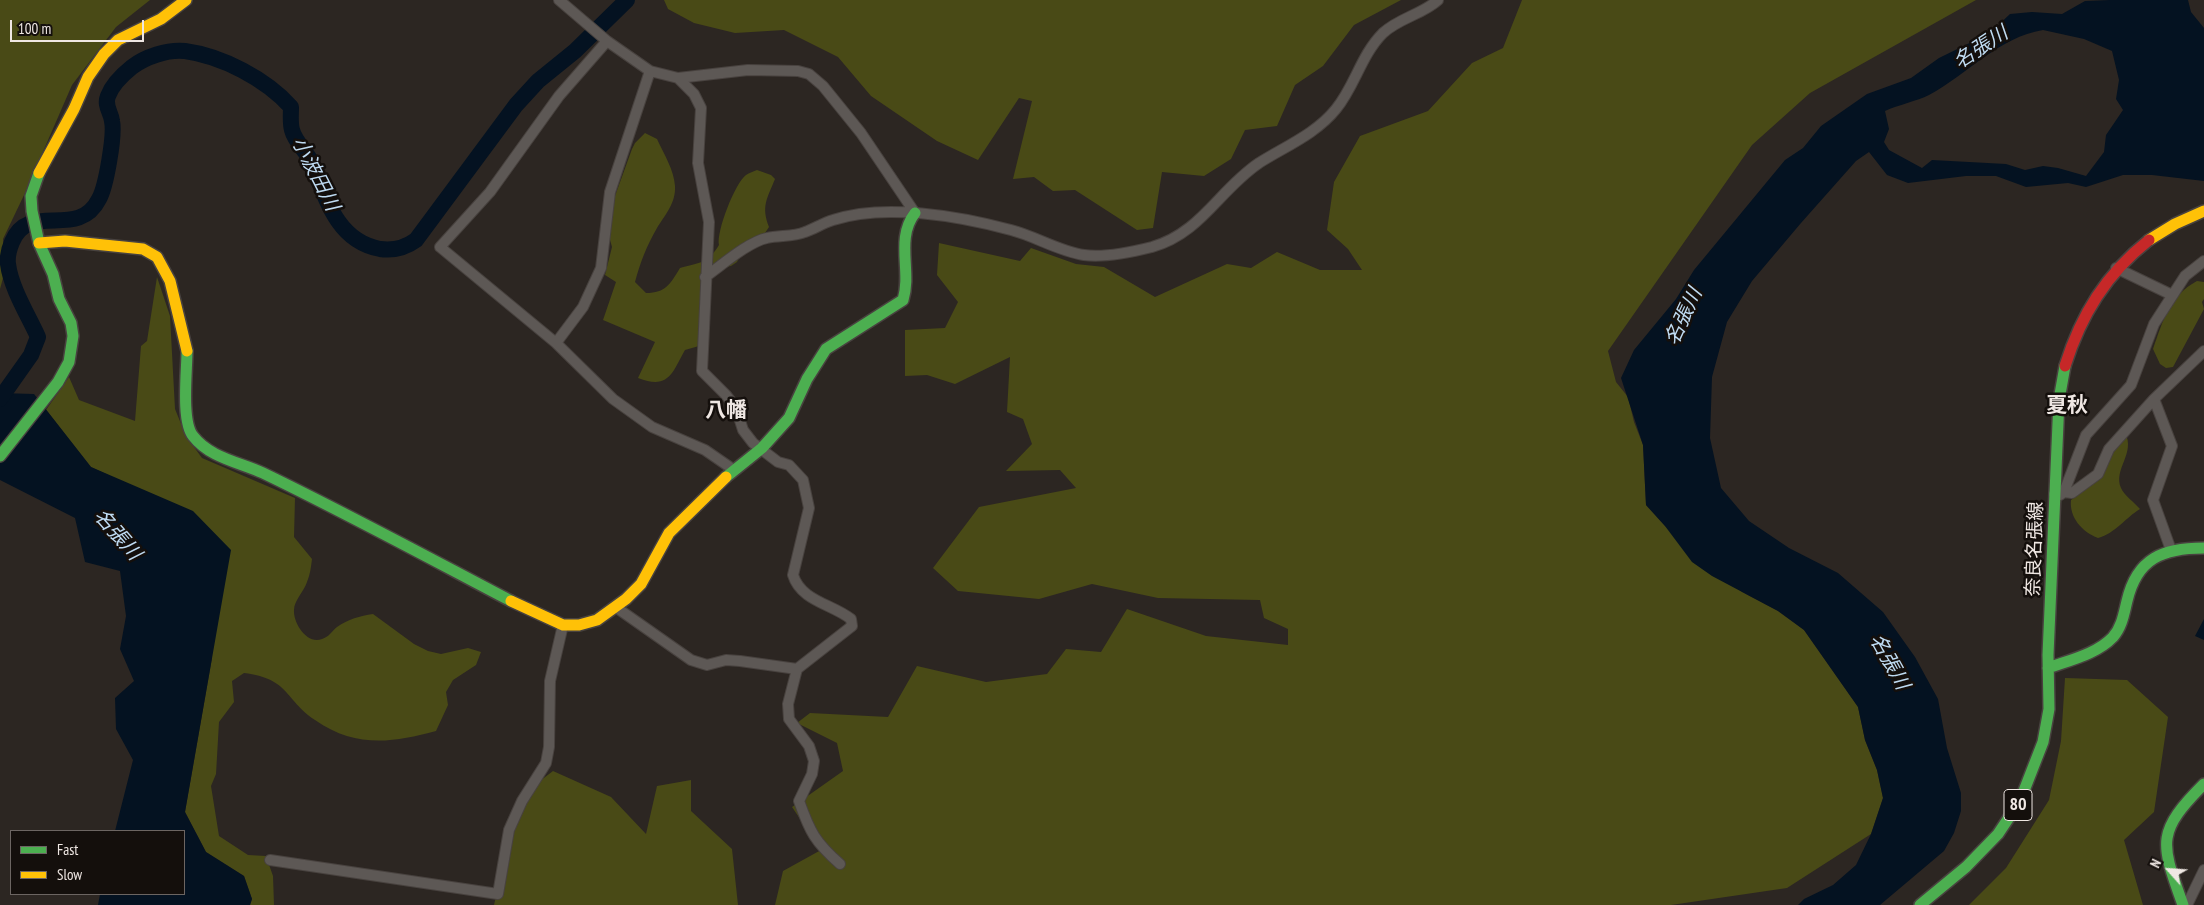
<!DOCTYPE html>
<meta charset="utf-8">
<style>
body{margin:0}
#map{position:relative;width:2204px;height:905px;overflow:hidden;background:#2c2622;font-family:"PT Sans Narrow",sans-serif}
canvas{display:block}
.legend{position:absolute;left:10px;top:830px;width:175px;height:65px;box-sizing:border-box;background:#140f0c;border:1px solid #6c6562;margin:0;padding:6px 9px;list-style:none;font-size:15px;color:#efe7e3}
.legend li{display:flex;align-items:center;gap:10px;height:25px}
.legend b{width:25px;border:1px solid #6c6562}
.north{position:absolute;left:2144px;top:845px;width:50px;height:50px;-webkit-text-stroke:4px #140f0c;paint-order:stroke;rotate:296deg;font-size:14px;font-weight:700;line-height:20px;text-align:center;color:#efe7e3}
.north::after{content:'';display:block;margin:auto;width:18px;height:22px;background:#efe7e3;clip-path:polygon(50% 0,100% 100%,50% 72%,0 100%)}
.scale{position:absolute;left:10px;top:20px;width:134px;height:22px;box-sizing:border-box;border:2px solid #efe7e3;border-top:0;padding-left:6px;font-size:15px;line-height:18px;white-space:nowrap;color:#efe7e3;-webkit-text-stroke:4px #140f0c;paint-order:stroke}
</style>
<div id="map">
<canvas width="2204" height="905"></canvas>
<ul class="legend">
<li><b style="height:6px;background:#4caf50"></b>Fast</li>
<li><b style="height:6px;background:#ffc107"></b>Slow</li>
</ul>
<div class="north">N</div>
<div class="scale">100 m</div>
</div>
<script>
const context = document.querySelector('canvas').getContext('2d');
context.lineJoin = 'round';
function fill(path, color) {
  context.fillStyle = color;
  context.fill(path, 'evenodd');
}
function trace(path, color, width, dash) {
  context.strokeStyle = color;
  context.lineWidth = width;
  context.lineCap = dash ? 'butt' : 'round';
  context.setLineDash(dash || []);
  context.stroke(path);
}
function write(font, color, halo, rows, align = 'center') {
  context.font = font + ' "PT Sans Narrow","Noto Sans JP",sans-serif';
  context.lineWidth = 5;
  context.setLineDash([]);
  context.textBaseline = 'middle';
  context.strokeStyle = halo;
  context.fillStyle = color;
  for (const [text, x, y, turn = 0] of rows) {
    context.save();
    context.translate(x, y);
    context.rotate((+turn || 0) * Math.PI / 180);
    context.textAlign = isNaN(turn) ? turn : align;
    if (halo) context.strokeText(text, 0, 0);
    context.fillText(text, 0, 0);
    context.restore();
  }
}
fill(new Path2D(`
 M0,0H150L116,27L72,85L25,193L3,239V278L0,289Z
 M664,0H1401L1354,25L1323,66L1295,85L1277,126L1245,130L1231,159L1204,176L1162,172L1153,228L1137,230L1075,190L1053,191L1034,177L1013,179L1032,101L1019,98L978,160L937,141L871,96L838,57L784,30L735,33L694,23L668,9Z
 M1522,0H1976L1810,93L1752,145L1608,351L1616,382L1628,397L1634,422L1643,445L1646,505L1665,526L1742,592L1778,611L1804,630L1858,707L1865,740L1877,770L1883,798L1871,834L1787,888L1671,905H775L783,871L821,850L792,807L843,771L837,743L797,723L810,713L888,717L917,666L986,682L1047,674L1066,649L1101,652L1127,609L1206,636L1288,645V629L1264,618L1260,600L1158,598L1092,584L1039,599L958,591L933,568L979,507L1076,488L1060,470L1006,471L1032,444L1023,419L1007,412L1010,357L955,384L927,375L905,376V330L945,328L958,302L937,275L939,243L1020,261L1031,248L1076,264L1104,267L1155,297L1227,264L1251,268L1277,252L1320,270H1362L1348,249L1327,230L1334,182L1360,136L1428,111L1472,63L1503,48Z
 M645,133L657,139C664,154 674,170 675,186C676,203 665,215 657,228C647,245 640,263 635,282L646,293C666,293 670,284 680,268C699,263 708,263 719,245C716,232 735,183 746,175C749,173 754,171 757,170L771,175L775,179C767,199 761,206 769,227L765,233L746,243L737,262L731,266L709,270L699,346L685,350C672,373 669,390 638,378L655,342L603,320L616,282L605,275L612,247L607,229L611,207L632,149L635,143Z
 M157,277L170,316L175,409L186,436L202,458L295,498L294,537L312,559C311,567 310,575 307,582C304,591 294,601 294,610C293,623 307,645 322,639C329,637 332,631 337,627C348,619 360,616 373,614L414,644L428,651L441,654L468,648L481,652L476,665L453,680L446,692L448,705L436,731C392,743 355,748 315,720C283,698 290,679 244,673L232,681L234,702L219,722L216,774L211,786L219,836L248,855L266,856L273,876L274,905H250L252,899L244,876L206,852L185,812L212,658L108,475L91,467L46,410L69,377L79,400L135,421L141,346L147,341Z
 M2197,281L2204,282V299L2202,302L2204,309L2173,367L2166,368L2160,364L2153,349C2163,321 2169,296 2197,281Z
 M2125,433C2136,453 2113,469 2121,488C2124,495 2135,503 2140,509C2125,518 2116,533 2098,538C2082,532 2069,517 2071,500L2100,477L2111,450Z
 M2065,678L2127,680L2168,717L2154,812L2124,840L2143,905H1969L2006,868L2049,800L2061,741Z
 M553,771L611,797L646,834L657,786L691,780V811L732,849L738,905H494L519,797Z`), '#494a16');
fill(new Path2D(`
 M2110,0H2188L2191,12L2204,28V181L2152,175H2123L2086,187L2068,183L2026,187L1996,176H1966L1908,183L1887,175L1869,152L1856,161L1801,223L1752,281L1727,322L1712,377L1710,438L1721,488L1749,521L1789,548L1838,573L1883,612L1915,657L1938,699L1947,748L1961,793V811L1954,833L1944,851L1880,905H1798L1804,899L1833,885L1856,865L1871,834L1883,798L1877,770L1865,740L1858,707L1804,630L1778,611L1712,576L1692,562L1665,526L1646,505L1643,445L1621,378L1634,350L1676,299L1694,270L1785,160L1803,148L1821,126L1867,94L1911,78L1939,58L1990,33L2010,14L2032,12L2062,14L2085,1ZM2043,30L2084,39L2112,51L2119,80L2116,99L2123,110L2106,135L2104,152L2086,176L2058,168L2043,166L2025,170L2006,164L1932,160L1922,168L1889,150L1884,142L1889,129L1885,111C1898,105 1917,101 1929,95C1968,74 1999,37 2043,30Z
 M0,393L34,394L91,467L193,511L231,550L185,812L206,852L244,876L252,899L250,905H98L100,894H184V831H115L133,760L116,729L115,698L134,681L120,649L126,616L120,571L85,562L75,518L0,480Z
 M2204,619V640L2195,636Z`), '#041221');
trace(new Path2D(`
 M0,399L31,355L38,337C28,315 11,288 8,264C7,256 9,249 12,242C29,200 78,241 99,199C106,187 115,135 112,121C111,112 104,106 108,96C112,85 122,75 132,67C145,57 168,49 185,51C222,56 266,79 291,107C291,114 290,123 292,130C295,142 307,152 312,163C326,199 337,241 380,249C394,251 405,248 416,240L516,105L538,81L575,51L627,0`), '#041221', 16);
const street = new Path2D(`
 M559,0L607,41L650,71L678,78L748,70L798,71L809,74L823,86L861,133L915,213
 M607,41L559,96L490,192L440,247L556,343L613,399L652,427L705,450L734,470
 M678,78L694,94L701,108L698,163L709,222L702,371L726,395L736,408L743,430L753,443L778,462L789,465L803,480L809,508L793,575C801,601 832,604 851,619L852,626L797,669L788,704L789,719L809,746L814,761L812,774L799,801C810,832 815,842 840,864
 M2116,268L2172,295
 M705,277C722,265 748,242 767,238C779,235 793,237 805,232C814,229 823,223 833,220C884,203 959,216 1011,230C1035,236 1058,251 1084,255C1104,258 1132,252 1152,247C1201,233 1219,190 1259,163C1284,147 1316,134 1336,109C1355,86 1361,55 1383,33C1399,18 1423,14 1438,0
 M556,343L583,307L601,268L610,192L650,71
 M2064,492L2072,493L2098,474L2109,449L2154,399
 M2054,494L2060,495L2064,492L2086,435L2131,385L2154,324L2185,276L2204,261
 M2171,550L2153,500L2172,446L2154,399L2204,351
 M617,608L691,660L707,665L726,660L740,661L797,669
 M270,860L498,894L509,830L522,801L546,763L549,747L550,681L563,625
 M2187,905L2204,870`);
const fast = new Path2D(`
 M187,351C187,371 181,421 193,436C210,458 239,462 263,473C346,513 429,558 511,601
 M0,456L58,382L69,362L73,336L71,323L59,299L53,274L39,243L32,211L31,196L39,173
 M726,477L762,448L789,418L807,379L826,349L903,300C912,271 895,239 915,213
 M2048,668C2070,660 2097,654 2113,637C2122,627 2124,613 2127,601C2137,558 2163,548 2204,548
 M1920,905L1966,867L1998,834L2020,801L2043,742L2049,709L2048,655L2059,400L2065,366
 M2183,905C2161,843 2155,833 2204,784`);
const slow = new Path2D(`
 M39,173L74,109L88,77L104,54L118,40L161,19L186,0
 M2149,240L2175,224L2204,211
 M39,243L65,241L143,249L157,257L170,281L187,351
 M511,601L563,625H579L597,620L626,599L641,584L669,533L726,477`);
const jam = new Path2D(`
 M2065,366C2081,315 2106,274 2149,240`);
trace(street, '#48423f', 12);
trace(fast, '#48423f', 14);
trace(slow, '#48423f', 14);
trace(jam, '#48423f', 14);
trace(street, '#5d5855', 10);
trace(fast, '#4caf50', 11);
trace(slow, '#ffc107', 11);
trace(jam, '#c62828', 11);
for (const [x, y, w] of [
 [2018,805,28]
]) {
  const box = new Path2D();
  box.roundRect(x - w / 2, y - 15.5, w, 31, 4);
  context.fillStyle = '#140f0c';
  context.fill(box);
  trace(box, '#efe7e3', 1);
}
write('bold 18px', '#efe7e3', null, [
 ["80",2018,805]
]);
write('19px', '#efe7e3', '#140f0c', [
 ["奈良名張線",2035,549,-88]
]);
write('italic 20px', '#bfdbf2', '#140f0c', [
 ["名張川",1981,48,-33],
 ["小波田川",315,174,63],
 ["名張川",1684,317,-65],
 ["名張川",117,535,49],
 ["名張川",1889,662,61]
]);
write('bold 21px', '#efe7e3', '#140f0c', [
 ["夏秋",2067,406],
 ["八幡",726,411]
]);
</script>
